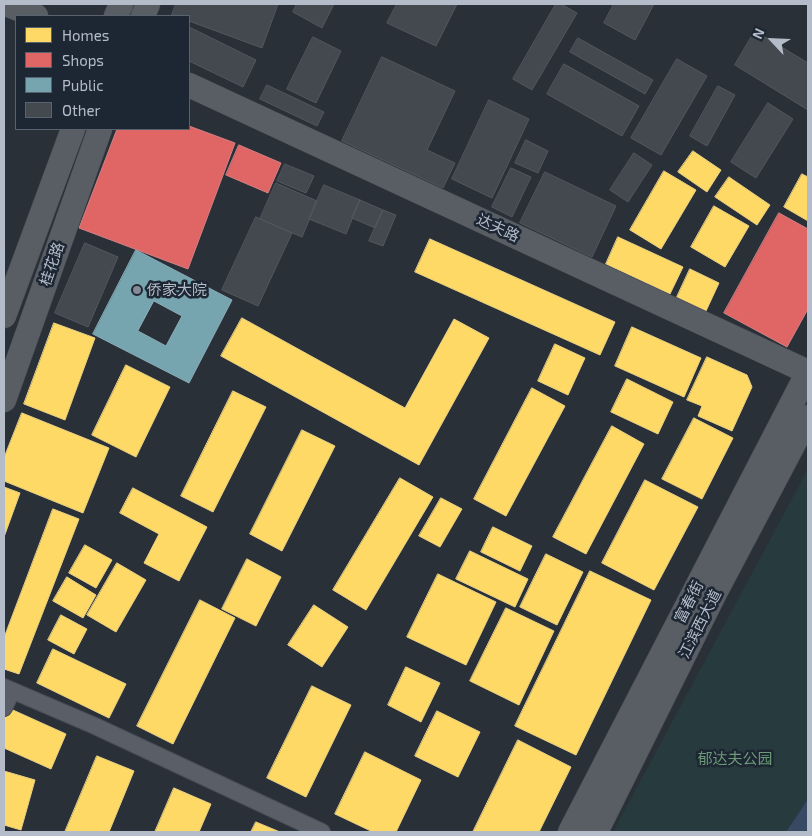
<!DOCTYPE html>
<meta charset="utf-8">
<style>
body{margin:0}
#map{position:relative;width:812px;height:836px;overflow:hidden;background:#2a3038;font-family:"Exo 2",sans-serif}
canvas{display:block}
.frame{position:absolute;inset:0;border:5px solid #b4bcc9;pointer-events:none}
.legend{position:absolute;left:15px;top:15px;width:175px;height:115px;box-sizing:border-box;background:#1d2633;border:1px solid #59626f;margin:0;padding:6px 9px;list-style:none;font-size:15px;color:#b4bcc9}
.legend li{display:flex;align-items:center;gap:10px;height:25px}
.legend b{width:25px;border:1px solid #59626f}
.north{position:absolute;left:747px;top:15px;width:50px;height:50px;-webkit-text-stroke:4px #1d2633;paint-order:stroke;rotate:295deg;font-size:14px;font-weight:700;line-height:20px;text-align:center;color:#b4bcc9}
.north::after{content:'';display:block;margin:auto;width:18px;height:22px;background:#b4bcc9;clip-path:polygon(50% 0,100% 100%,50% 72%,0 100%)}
</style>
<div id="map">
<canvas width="812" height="836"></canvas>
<div class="frame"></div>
<ul class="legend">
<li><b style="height:14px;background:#ffd966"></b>Homes</li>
<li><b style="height:14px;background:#e06666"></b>Shops</li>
<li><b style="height:14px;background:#76a5af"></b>Public</li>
<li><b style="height:14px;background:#444950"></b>Other</li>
</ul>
<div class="north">N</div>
</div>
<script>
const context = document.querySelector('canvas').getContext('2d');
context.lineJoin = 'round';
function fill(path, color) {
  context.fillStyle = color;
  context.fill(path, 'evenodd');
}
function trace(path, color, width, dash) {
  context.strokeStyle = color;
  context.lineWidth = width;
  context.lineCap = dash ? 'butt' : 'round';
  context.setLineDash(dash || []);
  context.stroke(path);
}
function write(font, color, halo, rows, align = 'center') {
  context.font = font + ' "Exo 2","Noto Sans SC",sans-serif';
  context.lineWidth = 5;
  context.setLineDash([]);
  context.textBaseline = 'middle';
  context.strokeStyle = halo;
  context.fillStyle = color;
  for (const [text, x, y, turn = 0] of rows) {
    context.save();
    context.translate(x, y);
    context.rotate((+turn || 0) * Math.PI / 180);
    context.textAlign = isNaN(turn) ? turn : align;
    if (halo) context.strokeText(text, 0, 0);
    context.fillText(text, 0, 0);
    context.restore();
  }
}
fill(new Path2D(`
 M808,469V799L786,832H613Z`), '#273a3e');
fill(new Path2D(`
 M808,799V832H786Z`), '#384963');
const homes = new Path2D(`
 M693,151L721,170L707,192L678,172Z
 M664,171L696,190L661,249L630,230Z
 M802,174L808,177V221L784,207Z
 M729,177L770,205L757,225L715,197Z
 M714,206L749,226L725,267L691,247Z
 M618,237L683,267L670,294L606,264Z
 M430,239L615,322L600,355L415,272Z
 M690,269L719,283L706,311L677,297Z
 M242,318L405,408L454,319L489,338L419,465L221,356Z
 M54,323L95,338L65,420L24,404Z
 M632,327L701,358L684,397L615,366Z
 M555,344L585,358L568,395L538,381Z
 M707,357L747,375L752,387L732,431L698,416L702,406L687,400Z
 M126,365L170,387L136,457L92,435Z
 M627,379L673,402L658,434L611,412Z
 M532,388L565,406L506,516L474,499Z
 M233,391L266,407L213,512L181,496Z
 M22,413L109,448L83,513L4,481V458Z
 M694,418L733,438L702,499L662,479Z
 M612,426L644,444L586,554L553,537Z
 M302,430L335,446L282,551L250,534Z
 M400,478L433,497L366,610L333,590Z
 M645,480L698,507L654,590L602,563Z
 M4,487L20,493L4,537Z
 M133,488L207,527L179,581L144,563L159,534L120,513Z
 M441,498L462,509L440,547L419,536Z
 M53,509L79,519L19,674L4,669V638Z
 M493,527L532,546L520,571L481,552Z
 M85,545L112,560L96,588L69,573Z
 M470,551L528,579L515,607L456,579Z
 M546,554L583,572L557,625L520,607Z
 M247,559L281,577L256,626L222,609Z
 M117,563L146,580L116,632L87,615Z
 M590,571L651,600L576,755L515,726Z
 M438,574L496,602L466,665L407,637Z
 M67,577L96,595L83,618L53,601Z
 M200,600L235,618L173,744L137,726Z
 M314,605L348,627L322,667L288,645Z
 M506,608L554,631L519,705L470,681Z
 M61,615L87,629L74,654L48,640Z
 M53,649L126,684L109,718L37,683Z
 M406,667L440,683L421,722L388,705Z
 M312,686L351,705L306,797L267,778Z
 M4,706L66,734L51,769L4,748Z
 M437,711L480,732L458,777L415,756Z
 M518,740L571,767L539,832H473Z
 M365,752L421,780L396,832H373L335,814Z
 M97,756L134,771L109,832H65Z
 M4,771L35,780L21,830L4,825Z
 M174,788L211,804L199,832H155Z
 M256,822L280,832H251Z`);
fill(homes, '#ffd966');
trace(homes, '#e8d084', 1);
const shops = new Path2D(`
 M189,126L235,143L188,269L79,228L117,129H189Z
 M239,145L281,163L268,193L226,175Z
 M779,213L808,229V309L787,347L724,313Z`);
fill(shops, '#e06666');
trace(shops, '#d38084', 1);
const public = new Path2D(`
 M136,250L232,300L189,383L93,334ZM154,301L182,316L166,346L138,331Z`);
fill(public, '#76a5af');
trace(public, '#89acb7', 1);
const building = new Path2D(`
 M176,4H278L262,48L189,21V16L172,15Z
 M297,4H334L322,28L293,12Z
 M397,4H457L436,46L387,23Z
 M556,4H561L577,13L532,90L513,79Z
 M614,4H654L635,40L604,23Z
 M189,27L256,60L243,87L189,61Z
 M755,31L808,63V110L735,65Z
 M313,37L341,51L316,103L287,89Z
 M578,38L653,80L645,94L570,52Z
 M382,57L455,91L427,150L455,163L443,188L342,141Z
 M677,59L707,76L661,155L631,138Z
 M564,64L639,106L622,136L547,94Z
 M267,85L324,112L317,126L260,99Z
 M718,86L735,95L707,146L690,136Z
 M489,100L529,119L492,198L452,179Z
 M768,103L793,119L756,178L731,162Z
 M526,140L548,151L538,173L515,163Z
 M634,153L652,165L628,202L610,190Z
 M285,164L314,176L306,193L277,181Z
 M511,168L531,177L512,217L492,207Z
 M545,172L616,206L592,257L520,223Z
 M276,183L317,201L302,237L260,219Z
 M324,185L360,200L346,234L309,219Z
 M360,200L383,210L375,228L352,218Z
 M383,210L396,215L383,246L369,241Z
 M256,217L292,233L258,306L222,290Z
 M85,243L118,257L88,327L55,313Z`);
fill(building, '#444950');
trace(building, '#52575f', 1);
const street = new Path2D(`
 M4,687L95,726L322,832
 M4,708L12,691`);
const secondary = new Path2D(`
 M6,4L36,16
 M116,16L121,4
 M143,16L148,4
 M189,85L808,372
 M4,316L73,129
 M4,400L100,129
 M570,832L808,372
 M596,832L714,595L808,417`);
trace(street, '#484c53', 18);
trace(secondary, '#484c53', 25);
trace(street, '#5a5e66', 16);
trace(secondary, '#595d64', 24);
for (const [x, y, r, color] of [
 [137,290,5,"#848b96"]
]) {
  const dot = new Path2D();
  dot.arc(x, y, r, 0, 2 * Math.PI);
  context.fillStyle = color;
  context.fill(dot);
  trace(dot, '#1d2633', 2);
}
write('15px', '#b4bcc9', '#1d2633', [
 ["达夫路",498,228,25],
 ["桂花路",52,264,-71],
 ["富春街",689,602,-63],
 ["江滨西大道",700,624,-63]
]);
write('15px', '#b4bcc9', '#1d2633', [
 ["侨家大院",147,290]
], 'left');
write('15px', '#6b9a76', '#1d2633', [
 ["郁达夫公园",735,759]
]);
</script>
